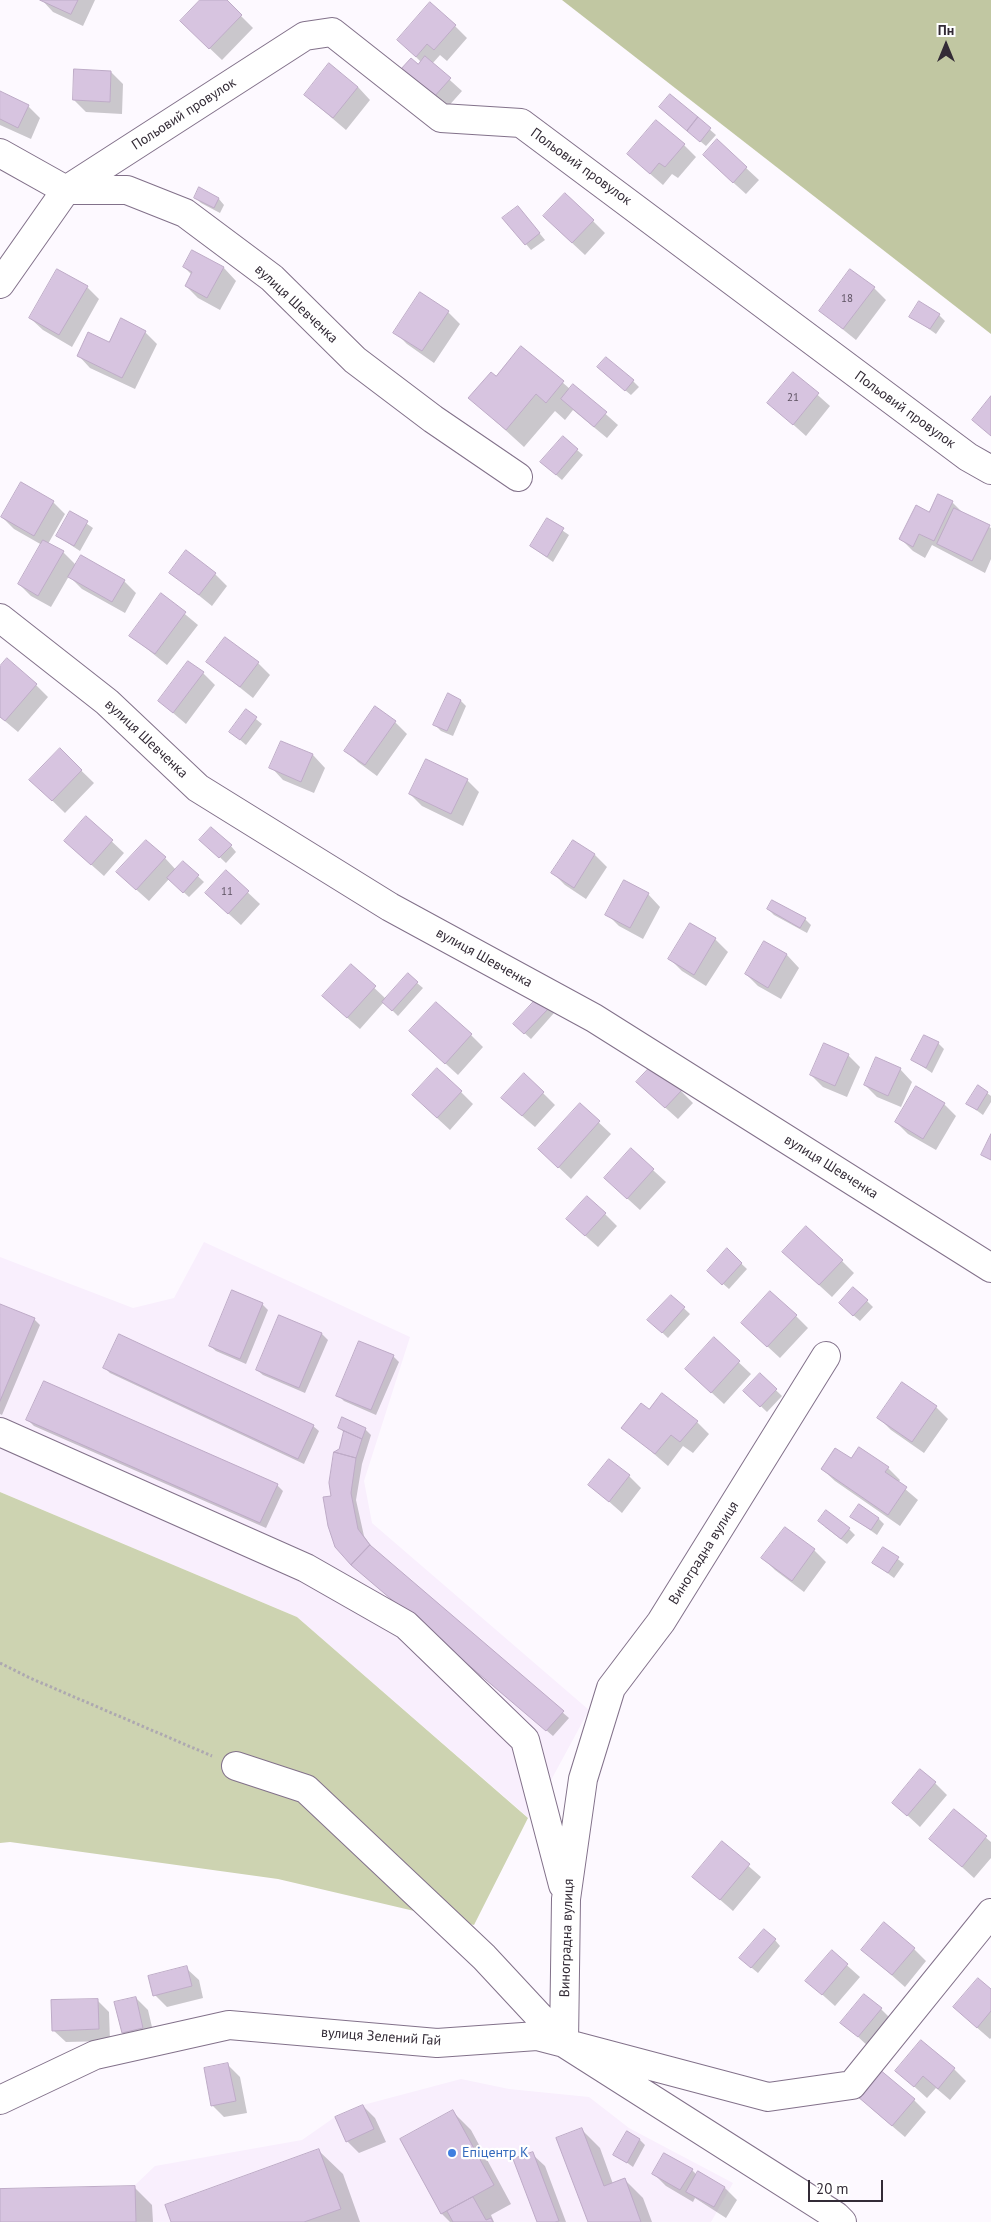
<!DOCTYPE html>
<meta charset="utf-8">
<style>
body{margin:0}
#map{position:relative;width:991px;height:2222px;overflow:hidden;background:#fdf9ff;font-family:"PT Sans",sans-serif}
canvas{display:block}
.north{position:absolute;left:921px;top:20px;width:50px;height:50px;-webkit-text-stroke:4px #fff;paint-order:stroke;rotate:0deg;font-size:14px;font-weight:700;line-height:20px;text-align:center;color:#332b36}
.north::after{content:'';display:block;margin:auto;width:18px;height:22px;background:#332b36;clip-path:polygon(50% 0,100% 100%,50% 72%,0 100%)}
.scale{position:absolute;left:808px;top:2180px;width:75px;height:22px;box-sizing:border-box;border:2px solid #332b36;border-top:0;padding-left:6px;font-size:15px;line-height:18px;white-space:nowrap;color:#332b36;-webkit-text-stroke:4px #fff;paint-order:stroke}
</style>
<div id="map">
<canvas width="991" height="2222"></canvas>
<div class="north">Пн</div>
<div class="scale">20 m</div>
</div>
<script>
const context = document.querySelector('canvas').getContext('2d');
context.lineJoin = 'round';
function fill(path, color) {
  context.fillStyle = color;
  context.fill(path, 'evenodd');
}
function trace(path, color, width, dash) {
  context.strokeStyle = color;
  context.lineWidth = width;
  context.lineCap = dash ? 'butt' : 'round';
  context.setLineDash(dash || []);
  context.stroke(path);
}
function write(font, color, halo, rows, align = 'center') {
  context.font = font + ' "PT Sans",sans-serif';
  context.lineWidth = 4.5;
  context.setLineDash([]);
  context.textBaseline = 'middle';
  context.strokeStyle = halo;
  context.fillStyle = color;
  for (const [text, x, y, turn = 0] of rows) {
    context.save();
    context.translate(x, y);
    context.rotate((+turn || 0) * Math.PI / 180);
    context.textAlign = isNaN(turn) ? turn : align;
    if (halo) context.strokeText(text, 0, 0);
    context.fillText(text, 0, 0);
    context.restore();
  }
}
fill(new Path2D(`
 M204,1242L410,1337L364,1481L372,1523L589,1710L530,1819L297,1617L0,1492V1257L133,1308L174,1298Z
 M461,2079L509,2089L589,2097L629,2128L733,2183L711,2222H0V2189L134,2186L155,2166L302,2140L335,2117L363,2105Z`), '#f9effd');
fill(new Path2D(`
 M0,1492L297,1617L528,1818L474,1925L278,1879L10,1842L0,1843Z`), '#cdd3b1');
fill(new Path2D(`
 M562,0H991V334Z`), '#c1c7a2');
fill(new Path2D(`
 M42,0H95L83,26L53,12Z
 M202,0H225L253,28L222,60L181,21Z
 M455,26L467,38L447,61L440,55L432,64L462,91L446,109L414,82L418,66L421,62L399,40Z
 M111,72L123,84L122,114L86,112L74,100Z
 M358,87L370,100L346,130L305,95Z
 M0,93L28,106L40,118L31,139L0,125Z
 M670,95L716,135L706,146L666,113Z
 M717,141L759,180L746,194L716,167Z
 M684,145L696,157L678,178L672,174L663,185L641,166Z
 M200,189L219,199L224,205L220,213L201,203L195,197Z
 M523,213L545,240L531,250L504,218Z
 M593,221L605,233L585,255L557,229Z
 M193,252L224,268L236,281L220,310L198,298L186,286L192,275L184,267Z
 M87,287L99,299L72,347L43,330L30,318Z
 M874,288L886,300L856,340L820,311Z
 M448,312L460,324L434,363L407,344L395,332Z
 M939,315L945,321L936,334L911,316Z
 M145,332L157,344L135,389L90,368L78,355Z
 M522,347L570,389L574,386L618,425L607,438L573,410L565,420L555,411L524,447L470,398L496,378Z
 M604,373L633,381L639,387L631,395Z
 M793,373L830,406L806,436L769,403Z
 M577,450L583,455L562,480L548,468Z
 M938,495L952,502L964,514L991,528V559L985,573L932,545L925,558L913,551L901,539L929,513Z
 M53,502L65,514L48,544L63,552L76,565L124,581L136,593L125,613L82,589L69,576L51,607L31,596L19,584L42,545L14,529L2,517Z
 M71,513L93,528L80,551L57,536Z
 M547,520L569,535L553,562L531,546Z
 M171,573L215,574L227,586L212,606Z
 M162,595L198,625L167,665L131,636Z
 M208,662L258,663L270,675L253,698Z
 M0,668L36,685L48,697L18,732L0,717Z
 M203,673L215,685L186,724L159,701Z
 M449,695L461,701L466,706L453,736L441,731L435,725Z
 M246,711L262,724L246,745L231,732Z
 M395,722L407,734L377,776L358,762L346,750Z
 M282,742L313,755L325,768L314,793L283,780L271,767Z
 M60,750L94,783L65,813L31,780Z
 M467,780L479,792L463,826L422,806L410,794Z
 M87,818L124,853L104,876L78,853Z
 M207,845L231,846L236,852L226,863Z
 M595,855L607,867L586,899L565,885L553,873Z
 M165,858L176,870L183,862L204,882L189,897L169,879L149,901L130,884Z
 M226,872L260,904L241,925L219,905Z
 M624,882L648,894L660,907L643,939L619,926L607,914Z
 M768,909L805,919L811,925L807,933L774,915Z
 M691,925L715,939L728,952L706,986L682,971L670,959Z
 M764,942L787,955L799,968L781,999L758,986L746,974Z
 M351,966L386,999L417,983L423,988L398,1016L384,1002L360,1029L336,1008Z
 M549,1008L554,1013L531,1039L520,1029Z
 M471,1035L483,1047L458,1075L423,1043Z
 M924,1036L938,1043L944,1049L932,1073L913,1060Z
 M848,1055L860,1067L847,1097L823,1087L811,1075Z
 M900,1069L912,1082L901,1107L877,1097L865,1085Z
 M681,1091L693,1103L678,1119L650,1094Z
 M461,1092L473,1104L450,1130L425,1107Z
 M543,1093L555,1105L535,1127L515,1110Z
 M987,1093L991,1096V1102L983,1115L968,1104Z
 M944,1104L956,1116L936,1150L908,1134L896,1122Z
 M580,1105L611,1134L571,1179L552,1161Z
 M631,1150L666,1182L640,1210L618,1190Z
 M605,1214L617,1226L598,1247L580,1231Z
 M727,1250L747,1269L729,1289L714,1276Z
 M842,1261L854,1273L832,1297L796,1264Z
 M671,1296L690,1314L668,1338L649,1320Z
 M867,1301L873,1307L860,1321L846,1309Z
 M262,1304L268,1310L246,1364L216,1351L210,1346Z
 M0,1305L34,1319L40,1325L2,1415L0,1414Z
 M279,1316L322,1334L328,1340L305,1393L263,1375L257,1370Z
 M796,1316L808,1328L780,1358L755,1335Z
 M714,1339L751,1374L724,1404L699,1381Z
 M393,1356L399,1362L376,1415L344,1401L338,1395Z
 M105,1368L313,1426L319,1431L304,1464L110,1373Z
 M760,1375L782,1396L767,1412L745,1391Z
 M936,1407L948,1419L924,1453L891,1430L879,1418Z
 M649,1411L697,1422L709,1434L693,1453L683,1446L668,1466L623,1427Z
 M28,1420L277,1485L283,1491L266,1528L34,1426Z
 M339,1428L365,1429L371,1435L362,1464L356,1500L364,1536L374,1550L569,1718L553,1736L359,1570L333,1497L340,1449L345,1433Z
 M851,1460L888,1468L900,1480L898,1483L918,1500L900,1526L835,1481L822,1469Z
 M629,1476L641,1488L622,1513L590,1485Z
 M852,1517L878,1518L884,1524L877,1535Z
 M825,1527L849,1529L855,1535L847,1544Z
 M884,1548L904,1564L894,1578L874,1563Z
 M814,1550L826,1562L804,1592L775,1570L763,1558Z
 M935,1783L947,1795L920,1827L894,1803Z
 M954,1811L991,1842V1858L974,1878L931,1839Z
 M722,1843L761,1877L733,1911L694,1877Z
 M775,1940L780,1946L758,1973L747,1964Z
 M914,1949L926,1961L905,1987L863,1950Z
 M832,1952L860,1977L835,2006L807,1981Z
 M186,1968L199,1980L203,1998L167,2007L155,1995Z
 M991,1991V2038L990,2039L967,2019Z
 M136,1998L148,2010L155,2040L135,2045L123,2033L116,2002Z
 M97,2000L109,2012L110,2041L66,2042L53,2030Z
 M881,2009L893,2021L870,2048L842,2022Z
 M228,2065L240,2077L247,2113L224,2117L212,2105Z
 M954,2069L966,2081L950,2100L936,2088L927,2098L897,2071Z
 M914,2100L926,2112L905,2137L871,2108Z
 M363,2106L375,2118L386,2142L359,2153L347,2141Z
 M453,2112L471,2130L511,2204L491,2215L494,2222H450L442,2214L402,2140Z
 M582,2130L600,2148L613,2184L625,2180L643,2198L652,2222H589Z
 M640,2140L645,2145L633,2167L615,2154Z
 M319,2151L343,2174L360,2222H172Z
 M532,2154L545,2166L566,2222H538Z
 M692,2170L697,2175L698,2173L725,2188L737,2200L726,2218L695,2198L693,2202L666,2186L654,2174Z
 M134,2187L152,2205L153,2222H0V2191Z`), '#0003');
const building = new Path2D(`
 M40,0H78L71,14Z
 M200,0H227L242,15L209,49L180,21Z
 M430,2L456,25L434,50L427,44L416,57L397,40Z
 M425,56L451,78L433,98L400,70L411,58L418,64Z
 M329,63L358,87L333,118L304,95Z
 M74,69L111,71L110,102L73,100Z
 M0,91L29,105L18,128L0,119Z
 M670,94L698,117L687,131L659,107Z
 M698,117L711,128L700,142L687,131Z
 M656,120L685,144L665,167L659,163L650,174L627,154Z
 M717,139L747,167L733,183L703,155Z
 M199,187L219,198L214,208L194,198Z
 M565,193L594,220L572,243L543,216Z
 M518,206L540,233L525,245L502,218Z
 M192,250L224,267L207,298L185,286L192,272L183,267Z
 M57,269L88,286L59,335L29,318Z
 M850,269L875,287L843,329L819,311Z
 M420,292L449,311L422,351L393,333Z
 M919,301L940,314L930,329L909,317Z
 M121,318L146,331L122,378L77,356L88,332L109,342Z
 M521,346L564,381L546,403L536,394L506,430L468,398L491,372L496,376Z
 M606,357L634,380L625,391L597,367Z
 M793,372L819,393L793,425L767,403Z
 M573,384L607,412L594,427L561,399Z
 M991,396V436L972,420Z
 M563,436L578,449L556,475L540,462Z
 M21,482L54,501L34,536L1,517Z
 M938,494L953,501L934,541L919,534L913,547L899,539L916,505L929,512Z
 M954,508L990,525L972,561L937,544Z
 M70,511L88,521L74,546L56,536Z
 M547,518L564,528L547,557L530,546Z
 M43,540L64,551L38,596L18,584Z
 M186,550L216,573L199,595L169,573Z
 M81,555L125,580L112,602L68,577Z
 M161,593L186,612L155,654L129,636Z
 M225,637L259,662L240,687L206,662Z
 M7,658L37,684L5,721L0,717V666Z
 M188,661L204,672L173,713L158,701Z
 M448,693L461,700L447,731L433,725Z
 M375,706L396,721L365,765L344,751Z
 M246,709L257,717L240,740L229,732Z
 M281,741L313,754L301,782L269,768Z
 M60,748L82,770L52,801L29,780Z
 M426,759L468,779L451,814L409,794Z
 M86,816L113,840L91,865L64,841Z
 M211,827L232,845L219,858L199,840Z
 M146,840L166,857L136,890L116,872Z
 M573,840L595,854L574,888L551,873Z
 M183,861L199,875L183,893L167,878Z
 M226,870L249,891L228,914L205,893Z
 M624,880L649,893L630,928L605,915Z
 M772,900L806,918L800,928L767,909Z
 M690,923L716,938L694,975L668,959Z
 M764,941L787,954L768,988L745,974Z
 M351,964L376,986L347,1018L322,996Z
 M408,973L418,982L392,1011L382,1002Z
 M538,997L550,1007L524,1034L513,1024Z
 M436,1002L472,1034L445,1064L409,1031Z
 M924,1035L939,1042L926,1068L911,1060Z
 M824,1043L849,1054L835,1086L810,1075Z
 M876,1057L901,1068L888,1096L864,1085Z
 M653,1064L682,1090L665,1108L636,1082Z
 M437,1068L462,1091L437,1118L412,1095Z
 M524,1073L544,1092L522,1116L501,1098Z
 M978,1085L988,1092L977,1110L966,1104Z
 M916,1086L945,1103L923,1139L895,1122Z
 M580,1103L600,1121L558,1168L538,1149Z
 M991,1134V1160L981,1155Z
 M631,1148L654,1169L627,1199L604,1178Z
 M587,1196L606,1213L585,1236L566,1219Z
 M806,1226L843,1260L819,1285L782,1252Z
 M727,1248L742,1263L722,1285L707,1271Z
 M853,1287L868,1300L853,1316L839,1303Z
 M232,1290L263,1303L240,1359L209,1346Z
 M770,1291L797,1315L767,1347L741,1323Z
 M671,1295L685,1307L662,1333L647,1320Z
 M0,1304L35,1318L0,1401Z
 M279,1315L322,1333L299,1388L256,1370Z
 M119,1334L314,1425L298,1459L103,1368Z
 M714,1337L740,1361L711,1393L685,1369Z
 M359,1341L394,1355L371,1410L336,1396Z
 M760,1373L777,1389L760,1407L743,1391Z
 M44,1381L278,1484L260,1523L26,1420Z
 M902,1382L937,1406L912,1442L877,1418Z
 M662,1393L698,1421L680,1442L671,1435L655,1454L621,1428L641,1403L649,1409Z
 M342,1417L366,1428L362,1439L338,1428Z
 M344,1431L362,1439L356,1458L334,1452L339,1449Z
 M859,1447L889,1467L885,1472L907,1487L888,1515L821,1469L835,1448L851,1458Z
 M334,1452L356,1458L351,1493L358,1529L370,1545L351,1565L335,1547L328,1526L323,1497L331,1496L329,1483Z
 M609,1459L630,1475L609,1502L588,1485Z
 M859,1504L879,1518L871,1530L850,1517Z
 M826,1510L850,1528L841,1539L818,1521Z
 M785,1527L815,1549L792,1581L761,1558Z
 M370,1545L564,1711L546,1731L351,1565Z
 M883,1547L899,1557L888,1573L872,1563Z
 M920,1769L936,1782L907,1816L892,1803Z
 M954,1809L987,1836L962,1867L929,1839Z
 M722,1841L750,1864L720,1900L692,1877Z
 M884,1922L915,1948L892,1975L861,1950Z
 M764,1929L776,1939L751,1968L739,1958Z
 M832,1950L848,1964L822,1995L805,1981Z
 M187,1966L192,1986L153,1996L148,1976Z
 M978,1978L991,1989V2011L977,2028L953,2007Z
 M864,1994L882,2008L858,2037L840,2023Z
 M136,1997L143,2028L122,2033L114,2002Z
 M98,1999L99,2029L52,2031L51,2000Z
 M921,2040L955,2068L938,2089L923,2076L914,2087L895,2071Z
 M228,2063L236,2101L211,2106L204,2068Z
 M879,2069L915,2099L892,2126L857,2096Z
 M363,2105L374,2129L346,2142L335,2117Z
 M453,2110L494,2185L441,2214L400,2139Z
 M582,2128L604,2186L625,2178L641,2222H588L556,2138Z
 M627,2131L640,2139L627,2163L613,2155Z
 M319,2149L341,2209L304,2222H171L165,2205Z
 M533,2152L559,2221L555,2222H537L513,2159Z
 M664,2153L693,2169L680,2190L652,2174Z
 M698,2171L725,2187L714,2207L686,2192Z
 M135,2186L136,2222H0V2189Z
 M473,2197L486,2220L491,2218L493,2222H453L447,2211Z`);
fill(building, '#d7c4e0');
trace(building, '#beabc7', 1);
const minor = new Path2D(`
 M0,153L66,190H127L185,213L272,278L355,360L433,419L518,477
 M0,284L66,190L305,36L332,32L441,118L521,123L968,457L991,470
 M0,618L107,702L198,788L390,907L594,1018L991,1268
 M826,1356L661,1622L611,1688L583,1779L566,1899L564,2043L768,2097L852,2085L991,1913
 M0,1432L306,1568L406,1625L525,1740L563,1885
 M236,1766L306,1789L484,1957L564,2043
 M0,2100L95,2055L229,2025L437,2043L537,2036L564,2043L836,2216L842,2222`);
trace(minor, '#82718a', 30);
trace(new Path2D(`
 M0,1663L30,1678L212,1756`), '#ada8b0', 3, [2.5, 2.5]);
trace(minor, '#fff', 28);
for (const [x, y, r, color] of [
 [452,2153,5,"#3f7fe0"]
]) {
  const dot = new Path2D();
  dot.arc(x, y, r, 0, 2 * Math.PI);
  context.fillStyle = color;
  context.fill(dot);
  trace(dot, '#fff', 2);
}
write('11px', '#5c5160', null, [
 ["18",847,299],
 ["21",793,398],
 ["11",227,892]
]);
write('14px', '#332b36', '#fff', [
 ["Польовий провулок",184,114,-33],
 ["Польовий провулок",581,167,36],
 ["вулиця Шевченка",296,304,43],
 ["Польовий провулок",905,410,36],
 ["вулиця Шевченка",146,739,43],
 ["вулиця Шевченка",484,958,29],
 ["вулиця Шевченка",831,1167,32],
 ["Виноградна вулиця",704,1553,-58],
 ["Виноградна вулиця",567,1938,-88],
 ["вулиця Зелений Гай",381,2037,4]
]);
write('14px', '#366cbe', '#fff', [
 ["Епіцентр К",462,2153]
], 'left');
</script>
